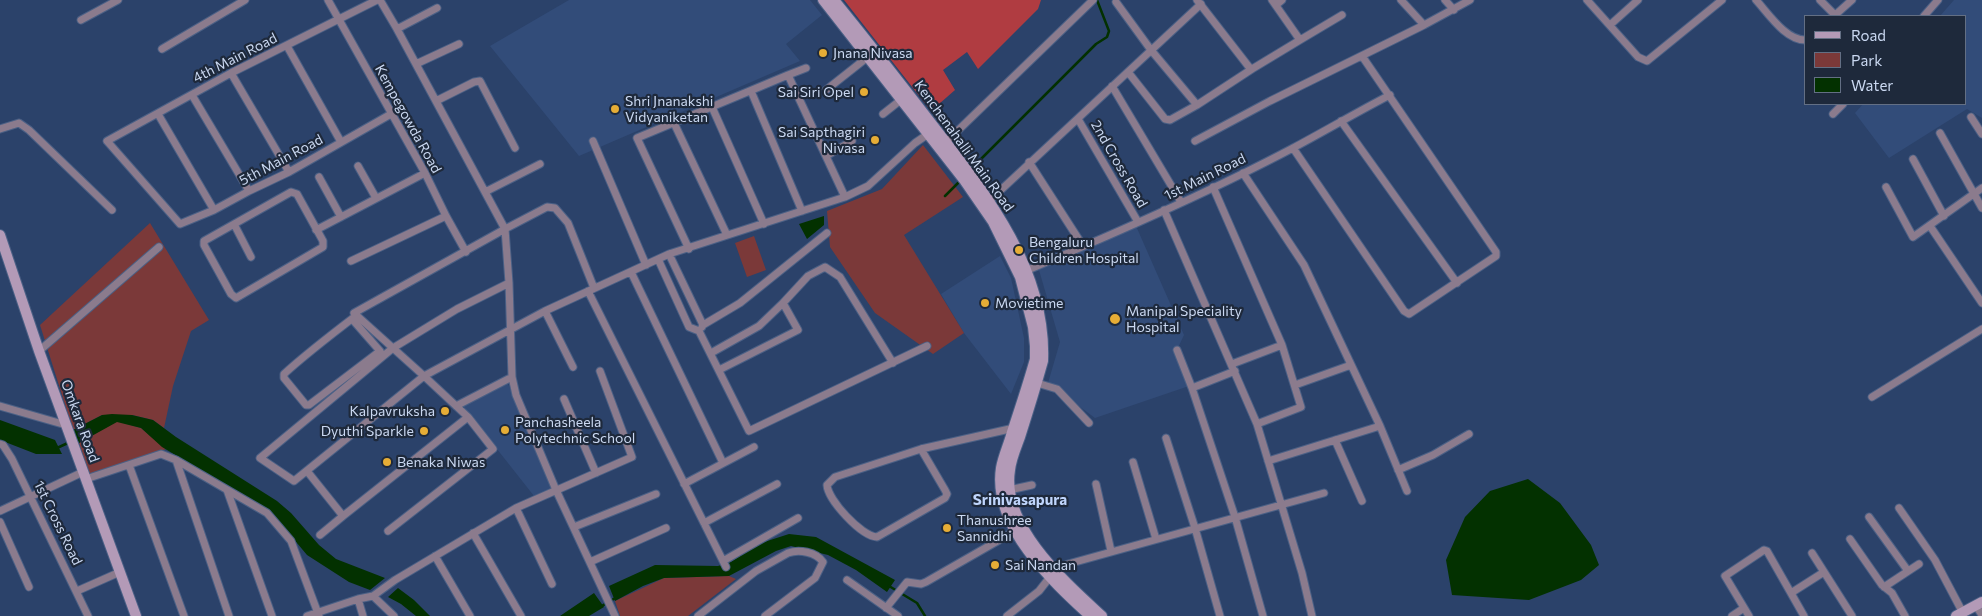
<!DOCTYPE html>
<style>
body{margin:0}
#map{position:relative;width:1982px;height:616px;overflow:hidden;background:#2b426a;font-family:Commissioner,sans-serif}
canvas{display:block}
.legend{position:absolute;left:1804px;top:15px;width:162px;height:90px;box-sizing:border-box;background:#1e293b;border:1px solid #636f84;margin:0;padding:6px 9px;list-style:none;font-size:15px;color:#cad8f1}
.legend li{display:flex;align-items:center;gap:10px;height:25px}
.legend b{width:25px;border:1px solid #636f84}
</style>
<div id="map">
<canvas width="1982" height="616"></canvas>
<ul class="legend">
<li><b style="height:6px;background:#b39ab7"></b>Road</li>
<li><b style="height:14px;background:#7b3939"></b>Park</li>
<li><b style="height:14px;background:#033100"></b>Water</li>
</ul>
</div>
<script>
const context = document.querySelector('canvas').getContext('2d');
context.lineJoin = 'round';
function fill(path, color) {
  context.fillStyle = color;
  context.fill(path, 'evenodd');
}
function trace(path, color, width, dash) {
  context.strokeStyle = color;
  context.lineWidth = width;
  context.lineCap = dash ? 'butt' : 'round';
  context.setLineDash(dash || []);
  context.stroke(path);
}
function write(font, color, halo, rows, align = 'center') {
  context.font = font + ' Commissioner,sans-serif';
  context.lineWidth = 4.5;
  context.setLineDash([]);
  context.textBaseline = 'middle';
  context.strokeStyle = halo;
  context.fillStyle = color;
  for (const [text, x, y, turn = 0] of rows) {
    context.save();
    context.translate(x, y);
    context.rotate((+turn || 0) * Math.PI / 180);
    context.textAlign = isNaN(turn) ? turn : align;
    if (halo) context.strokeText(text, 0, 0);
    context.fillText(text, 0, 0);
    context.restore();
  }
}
fill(new Path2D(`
 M569,0H810L822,15L786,44L800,61L579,156L490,46Z
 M1954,0H1982V118L1967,109L1889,158L1855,113L1863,104H1966V16H1940Z
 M1136,226L1184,335L1176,352L1189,386L1095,418L1048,383L1060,342L1039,270Z
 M1000,256L1011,278L1024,338V362L1011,394L964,333L941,294Z
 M508,384L554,488L534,496L463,406Z`), '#324c79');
fill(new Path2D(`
 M923,145L963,197L904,235L964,333L933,354L875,313L830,247L827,211L882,189Z
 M150,223L209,320L191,331L173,386L164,428L153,420L132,415H102L73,430L40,325Z
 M754,236L766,270L747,277L735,243Z
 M117,421L141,428L166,449L89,477L79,443Z
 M729,576L736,579L688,616H620L615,601L664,578Z`), '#7b3939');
fill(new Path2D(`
 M844,0H1041L1038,9L978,69L967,52L943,70L955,90L931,111Z`), '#b03c41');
fill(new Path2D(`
 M824,216V225L807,239L799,224Z
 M112,414L132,415L153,420L176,437L277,501L291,513L319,545L336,559L385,578L370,590L349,582L307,555L272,513L162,447L141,428L117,422L79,443L73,430L102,415Z
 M0,420L55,440L62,454H36L0,440Z
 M1528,479L1560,503L1591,545L1599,565L1581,580L1529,600L1452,595L1446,560L1465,517L1490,491Z
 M789,534L816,537L895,580L887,592L856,570L828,555L791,546L776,551L729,576L664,578L643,586L615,601L609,586L655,565L718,566L731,562L758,544Z
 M398,588L414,600L430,616H416L401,604L388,597Z
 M594,593L604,607L589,616H560Z`), '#033100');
trace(new Path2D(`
 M970,170L1096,44L1107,37L1109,31L1097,0
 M945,196L961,180
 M57,448L70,442
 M889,586L917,603L925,616
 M600,607L617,597`), '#033100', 2.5);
const street = new Path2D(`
 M328,0L425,173L446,216L466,252
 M377,0L231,73L107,141L180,224L214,210L249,191L289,172L391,114
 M380,0L397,29L505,229L509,283L512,377L516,395L556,490L615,616
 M1197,0L1249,67L1252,69L1300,40L1272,0
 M1401,0L1424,25
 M1445,0L1454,10
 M1587,0L1638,57L1647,61L1722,0
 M1756,0C1768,13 1786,41 1806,40
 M1820,0L1836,16
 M1116,2L1151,50L1197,105
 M1276,5L1282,0
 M1834,16L1852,0
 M1924,16L1938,0
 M81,20L118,0
 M1610,25L1638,0
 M397,29L437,8
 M1300,40L1342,15
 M287,46L341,142
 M162,49L245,0
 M416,64L459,44
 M1128,72L1165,119L1170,120L1197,105L1252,69
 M231,73L289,172
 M788,75L806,68
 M1112,86L1181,202
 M826,90L869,56
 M751,91L802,211
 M192,95L249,191
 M436,101L474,82L480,81L515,148
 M712,107L764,224
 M158,114L214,210
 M883,114L902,99
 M1833,114L1843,104
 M1971,117L1982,134
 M1078,119L1138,222
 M1341,121L1457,283
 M674,123L727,235
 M0,129L19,123L29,130L112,210
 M1940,133L1982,208
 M593,141L646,265
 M1195,141L1270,101L1424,25L1470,0
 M946,142L1093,0
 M1293,148L1404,311L1409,314L1496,256V252L1362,56
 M826,156L852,141
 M1913,159L1944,216
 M1029,162L1083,246
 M358,166L376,198
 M1243,173L1304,265L1380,426L1407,491
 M319,177L341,217
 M1213,187L1282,345L1301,407L1257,424
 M1886,187L1913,237L1982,188
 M291,192L297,194L323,241V247L236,298L231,294L204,245V241Z
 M485,192L540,164
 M989,201L1201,4
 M1164,210L1257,424L1302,573L1312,616
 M234,224L251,257
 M1930,226L1982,303
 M316,230L425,173
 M689,249L637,138L788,75L845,197
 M669,254L703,325L702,327
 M658,259L689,327L699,331L749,431L927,346
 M351,261L446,216
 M631,272L723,463
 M1023,272C1114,234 1206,194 1293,148C1325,131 1357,112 1390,95
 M594,288L568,223L555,208L547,207L505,229L354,313L424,376L545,311L669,254L845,197L868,186L915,143L931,132
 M588,291L726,567
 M783,303L808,276L825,267L840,277L893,363
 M545,311L573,367
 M352,319L380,351L309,405H306L284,378V374C307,353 332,334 357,315
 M703,325L740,303L827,233
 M1177,350L1192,388
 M39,351L159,247
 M711,353L759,326L783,303L798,330L719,370
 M1232,364L1282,345
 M1235,371L1192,388L1235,517L1263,616
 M1037,383L1057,389L1089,423
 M1295,385L1351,365
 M1872,397L1982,329
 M564,399L596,473
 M0,406L66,425
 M456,406L512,377
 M1166,438L1195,528L1220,616
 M1335,440L1362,501
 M0,444L3,445L12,459L88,616
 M921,449L945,490L947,494L945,498L877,537C861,536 828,500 827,485L835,477L921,449L1014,428
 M176,460L229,616
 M1268,461L1380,426
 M1133,462L1156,539
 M129,465L184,616
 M1398,470L1433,455L1469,434
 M307,471L343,516L468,417
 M86,479L161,454L176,460L267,513L291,541L319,616
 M684,484L754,447
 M1096,484L1111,551
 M227,490L272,616
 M1009,490L1032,485
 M1899,508L1935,560L1963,613
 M0,511L83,472
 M1869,517L1908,571
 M0,522L29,587
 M704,523L777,484
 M574,527L656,494
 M388,531L493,449L468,417L424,376L294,481L260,458L393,348L457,309L509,283
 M473,533L521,616
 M320,535L343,516
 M1850,539L1882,585L1892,593L1905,616
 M1812,553L1852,616
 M435,556L470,616
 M723,561L798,518
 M590,562L666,528
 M1050,569L1324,493
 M847,580L898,616
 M552,584L516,508L632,457L600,371
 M1884,587L1919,564
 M77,591L120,572
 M1791,593L1824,572
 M373,596L395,580L516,508
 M358,599L363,616
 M1976,606L1982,615
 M886,608L907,582L921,584L926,582L1015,531
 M307,616L358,599L373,596L394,616
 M698,616L756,571L788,553C799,549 816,552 823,562L815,578L765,616
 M1007,616L1039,591L1050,577
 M1732,616L1744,608
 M1749,616L1725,576L1764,550L1767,551L1804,616`);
const secondary = new Path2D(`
 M823,0L964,180L993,222L1020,277L1033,327L1035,346V359C1028,384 1020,408 1012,432C1009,444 1003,456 1001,468C992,526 1052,581 1090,616
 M834,0C866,39 897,79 928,119C982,189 1047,267 1043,361C1036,386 1028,412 1020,437C1016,448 1011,459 1010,470C1001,526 1065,582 1102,616
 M0,235L39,351L136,616
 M1956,616L1982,602`);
trace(street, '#4b6085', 9);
trace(secondary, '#4b6085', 12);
trace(street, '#8b7b8d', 7);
trace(secondary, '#b39ab7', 10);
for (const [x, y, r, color] of [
 [823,53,5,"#e6ad36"],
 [864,92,5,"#e6ad36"],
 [615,109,5,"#e6ad36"],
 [875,140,5,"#e6ad36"],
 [1019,250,5,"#e6ad36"],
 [985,303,5,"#e6ad36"],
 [1115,319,6,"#e6ad36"],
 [445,411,5,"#e6ad36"],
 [505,430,5,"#e6ad36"],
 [424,431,5,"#e6ad36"],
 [387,462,5,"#e6ad36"],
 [947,528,5,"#e6ad36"],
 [995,565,5,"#e6ad36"]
]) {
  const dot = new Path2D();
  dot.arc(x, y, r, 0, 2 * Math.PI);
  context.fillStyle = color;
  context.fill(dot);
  trace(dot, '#1e293b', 2);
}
write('14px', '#cad8f1', '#1e293b', [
 ["Jnana Nivasa",833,53],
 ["Sai Siri Opel",854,92,"right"],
 ["Shri Jnanakshi",625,101],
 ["Vidyaniketan",625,117],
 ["Sai Sapthagiri",865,132,"right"],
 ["Nivasa",865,148,"right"],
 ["Bengaluru",1029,242],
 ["Children Hospital",1029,258],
 ["Movietime",995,303],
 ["Manipal Speciality",1126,311],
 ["Hospital",1126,327],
 ["Kalpavruksha",435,411,"right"],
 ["Panchasheela",515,422],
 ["Polytechnic School",515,438],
 ["Dyuthi Sparkle",414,431,"right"],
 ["Benaka Niwas",397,462],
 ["Thanushree",957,520],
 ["Sannidhi",957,536],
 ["Sai Nandan",1005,565]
], 'left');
write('14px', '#cad8f1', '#1e293b', [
 ["4th Main Road",235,58,-27],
 ["Kempegowda Road",408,119,61],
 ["Kenchenahalli Main Road",964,146,54],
 ["5th Main Road",281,160,-28],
 ["2nd Cross Road",1119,164,60],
 ["1st Main Road",1205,177,-26],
 ["Omkara Road",80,421,70],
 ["1st Cross Road",58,523,64]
]);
write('bold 15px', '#bfd5fc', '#1e293b', [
 ["Srinivasapura",1020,500]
]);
</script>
